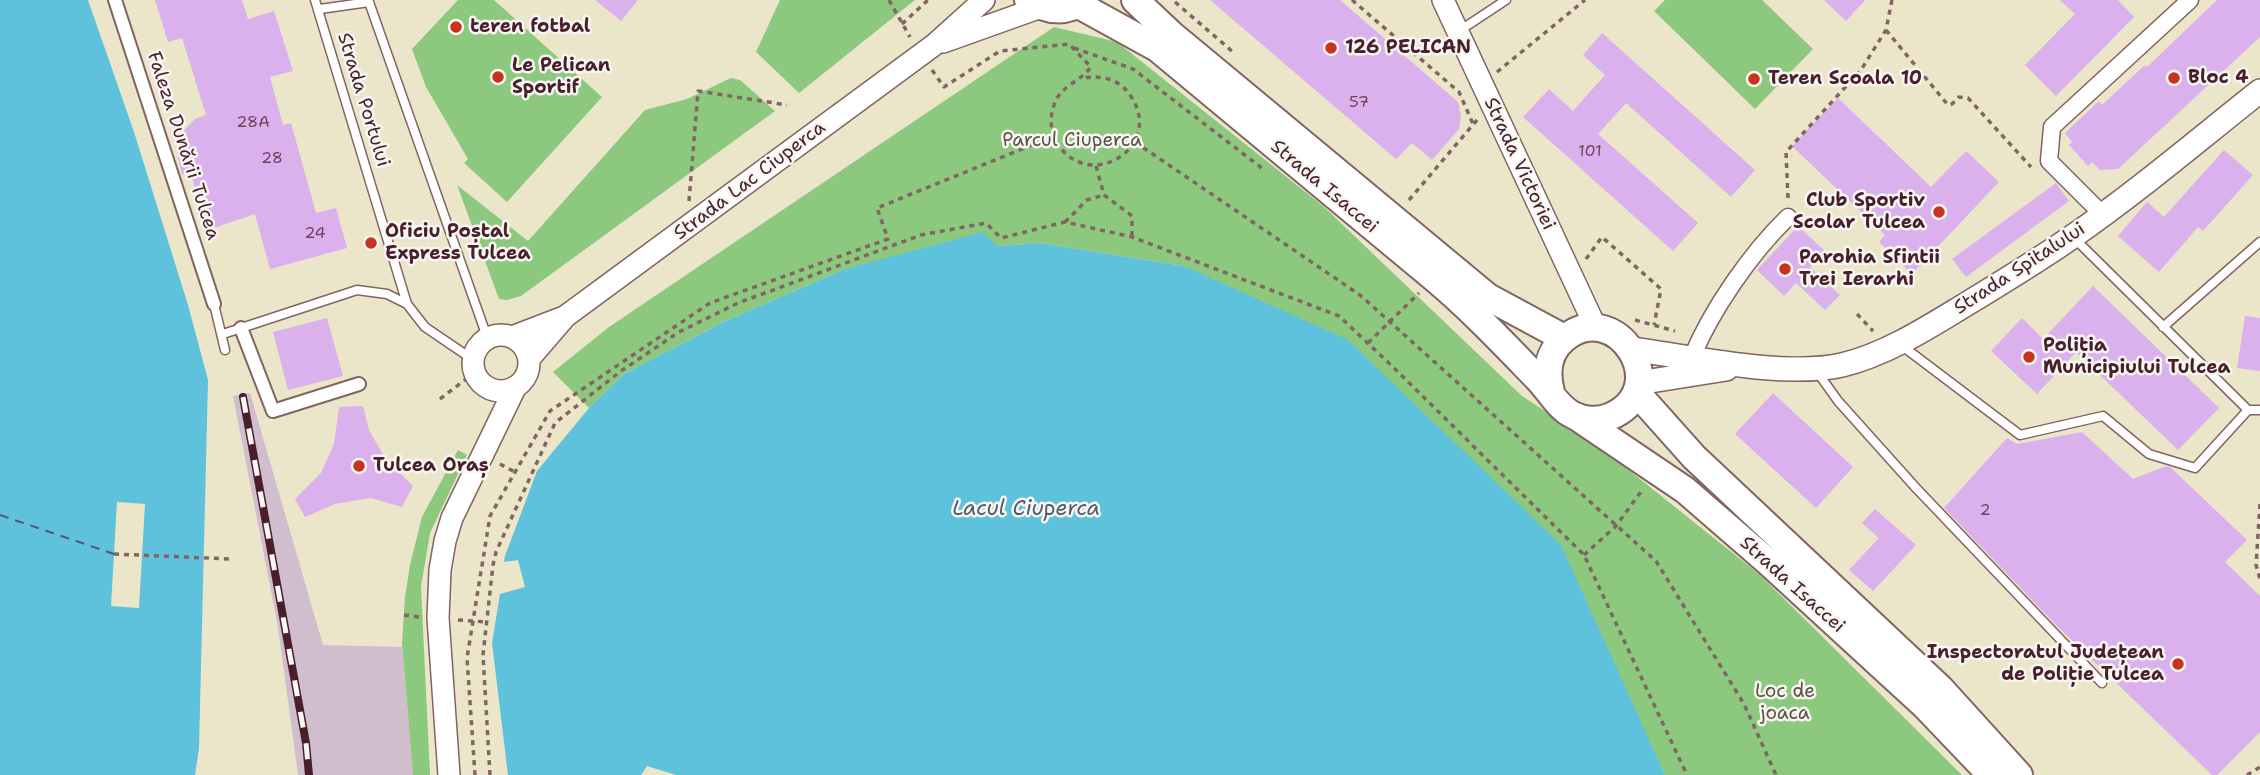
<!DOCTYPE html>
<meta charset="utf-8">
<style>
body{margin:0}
canvas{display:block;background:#ebe5c9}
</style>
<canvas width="2260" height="775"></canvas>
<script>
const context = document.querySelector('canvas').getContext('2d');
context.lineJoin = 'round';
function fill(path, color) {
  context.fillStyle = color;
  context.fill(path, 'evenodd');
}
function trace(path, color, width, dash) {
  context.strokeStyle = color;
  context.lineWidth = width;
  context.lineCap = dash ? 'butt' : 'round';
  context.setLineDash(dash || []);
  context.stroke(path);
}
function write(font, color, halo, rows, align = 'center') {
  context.font = font + ' "Shantell Sans",sans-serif';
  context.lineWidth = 5;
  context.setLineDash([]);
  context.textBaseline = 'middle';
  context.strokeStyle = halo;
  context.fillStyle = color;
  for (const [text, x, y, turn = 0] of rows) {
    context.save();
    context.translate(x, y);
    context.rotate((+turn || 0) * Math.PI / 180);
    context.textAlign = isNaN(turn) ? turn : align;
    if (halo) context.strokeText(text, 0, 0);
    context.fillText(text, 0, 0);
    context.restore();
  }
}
fill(new Path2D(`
 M250,393L323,645L402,647L413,775H298L278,627L233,396Z`), '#d0bdce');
fill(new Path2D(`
 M458,0H494L602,97L507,202L464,163L468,159L426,87L412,49Z
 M780,0H915L799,93L756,52Z
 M1665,0H1762L1813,49L1755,109L1654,11Z
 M1054,27L1117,42L1323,206L1522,396L1596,444L1759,574L1962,775H1665L1617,672L1184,266L1039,243L997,246L845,269L723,322L624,374L589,408L553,372L609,327Z
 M731,78L740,80L775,111L521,296L507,300L499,299L457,185L528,241L645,110L687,99Z
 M458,450L467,455L430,533L421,587L430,775H413L402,644L405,597L410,565L422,517Z`), '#8cc87e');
fill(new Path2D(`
 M0,0H88L134,132L188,305L208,380L199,748L195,775H0Z
 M983,232L997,246L1039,243L1184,266L1348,340L1561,545L1665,775H676L647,766L641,775H508L492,643L500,594L525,587L518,560L504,562L505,556L537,471L589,408L624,374L723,322L845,269Z`), '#5ec2dc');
fill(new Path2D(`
 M117,502L145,504L139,608L111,606Z`), '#ebe5c9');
trace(new Path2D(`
 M0,515L114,554`), '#515869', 2, [9, 7]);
fill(new Path2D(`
 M155,0H242L248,19L274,11L293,71L270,77L283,125L291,123L316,213L336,208L347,248L270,269L255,214L208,230L190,172L182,175L177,152L181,133L195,119L206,115L182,38L168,42Z
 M595,0H638L621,21Z
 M1210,0H1340L1458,102L1461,117L1459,129L1432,160L1412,143L1396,159Z
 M1824,0H1865L1846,21Z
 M2060,0H2118L2134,17L2056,96L2025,65L2075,14Z
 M2217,0H2260V37L2118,169L2100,170L2092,162L2088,166L2069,145L2072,142L2065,133L2099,101L2102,105L2145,65L2147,67Z
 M1602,33L1755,170L1731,197L1626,103L1598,134L1698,223L1673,251L1523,117L1549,89L1573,111L1605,75L1583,55Z
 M1838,98L1931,187L1966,151L1999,182L1912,274L1879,242L1885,235L1792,146Z
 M2224,150L2253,175L2203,231L2198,227L2159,272L2118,236L2147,202L2164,217Z
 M2056,183L2069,201L1966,277L1952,259Z
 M1798,226L1825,251L1810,267L1840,295L1825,310L1796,283L1784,296L1757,270Z
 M2093,286L2219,408L2178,450L2076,352L2037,394L1991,351L2022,318L2043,339Z
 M2245,316L2260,318V371L2237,368Z
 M327,318L343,376L288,390L273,332Z
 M1773,393L1853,467L1816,508L1735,434Z
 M363,406L369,430L385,458L413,486L402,507L371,498L335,504L305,517L295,499L321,473L334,444L339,407Z
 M2082,432L2133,479L2166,466L2170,467L2247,540L2225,562L2260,596V732L2217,775H2212L2057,626L1944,508L2007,438L2017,444Z
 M1875,509L1916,545L1873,591L1849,570L1879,538L1862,523Z`), '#dab1ec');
const service = new Path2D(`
 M315,0L407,304L425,327L472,359
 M320,9L369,2L487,337
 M1459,31L1506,0
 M2075,239L2248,410H2260
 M214,304L225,350
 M2163,327L2260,242
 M223,334L357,290L387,294L407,304
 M1901,345L2020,435L2103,416L2149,454L2195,468L2248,410
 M1818,373L1838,401L1916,488L2102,683`);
const pedestrian = new Path2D(`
 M115,0L214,304
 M241,328L273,411L359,384`);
const minor = new Path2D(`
 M2103,215L2049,161L2052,127L2190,0
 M1692,357C1712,309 1751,253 1788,217`);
const tertiary = new Path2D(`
 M1443,0L1596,328
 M943,42L1041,7
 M473 363a28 28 0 1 1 56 0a28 28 0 1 1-56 0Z
 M512,337L564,317
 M529,359L566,316L934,45L984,0
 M449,775L438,618L440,570L445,541L452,518L515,388`);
const secondary = new Path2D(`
 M1631,349C1692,357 1783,378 1842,365C1884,355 1924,330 1960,308C1998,285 2036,262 2072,237C2137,192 2198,140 2260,91
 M1638,383L1726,369`);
const primary = new Path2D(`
 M1028,0C1048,11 1066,14 1085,0
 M1135,0L1171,34L1488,297L1564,338
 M1079,5L1157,48L1434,278C1471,309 1503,343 1537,378C1549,390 1558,408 1573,415C1584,421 1598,421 1609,417C1677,389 1615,295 1564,339C1547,353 1546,373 1551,392
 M1636,392L1694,457L1941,689L2019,775
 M1577,417L1685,490L1768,562L1925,706L1991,775`);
trace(service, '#826462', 11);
trace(pedestrian, '#826462', 16);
trace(minor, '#826462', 19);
trace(tertiary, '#826462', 24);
trace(secondary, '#826462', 26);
trace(primary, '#826462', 30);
trace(new Path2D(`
 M889,0L910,37
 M1352,0L1459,92L1473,124
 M1175,2L1233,52
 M902,24L928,0
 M1886,30L1948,105L1952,104L1959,97L1968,98L2031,167
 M1074,48L1133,69L1263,169
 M932,70L944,87L1000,51L1069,44L1091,67C1080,82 1060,86 1054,105C1050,116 1050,130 1056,141C1086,195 1167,148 1130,95C1119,79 1102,75 1083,78
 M1497,72L1585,0
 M1135,142L1360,295L1656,561L1744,704L1776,775
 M1096,166L1104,195L1132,216V237
 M1788,198L1786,152L1861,70L1886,30L1892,0
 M1409,200L1477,120
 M689,201L698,91L787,105
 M1065,222L1087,200L1104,195
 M1586,259L1602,237L1661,289L1654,325
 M1857,314L1873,331
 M1635,320L1675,331
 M1368,343L1419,293
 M440,399L474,373
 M500,464L515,472
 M2260,504L2256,565L2260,579
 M114,554L230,559
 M1584,555L1616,526L1643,489
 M404,615L419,617
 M458,620L487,622
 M475,775L467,658L490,516L550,411L710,303L888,239L877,208L1054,136
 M490,775L483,655L493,565L496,552L555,423L621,371L679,332L738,303L921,235L986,223L1001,238L1065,222L1132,237L1339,316L1392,366L1584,555L1687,775
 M2247,775L2260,767`), '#826462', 3.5, [5, 5]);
trace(service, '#fff', 8);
trace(pedestrian, '#fff', 12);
trace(minor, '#fff', 16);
trace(tertiary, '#fff', 21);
trace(secondary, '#fff', 23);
trace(primary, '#fff', 26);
const rail = new Path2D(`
 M243,397L306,743L309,775`);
trace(rail, '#4a1f2b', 8);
trace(rail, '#f6f6f2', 5, [16]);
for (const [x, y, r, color] of [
 [456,27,7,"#c8321e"],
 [1331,48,7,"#c8321e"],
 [498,77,7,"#c8321e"],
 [2174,78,7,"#c8321e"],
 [1754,79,7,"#c8321e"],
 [1939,212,7,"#c8321e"],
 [371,243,7,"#c8321e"],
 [1785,269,7,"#c8321e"],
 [2029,357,7,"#c8321e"],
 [359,466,7,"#c8321e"],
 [2178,664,7,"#c8321e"]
]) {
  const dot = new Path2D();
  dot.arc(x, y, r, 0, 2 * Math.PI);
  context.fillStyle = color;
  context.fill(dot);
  trace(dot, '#f6f6f2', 2.5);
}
write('16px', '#6e445b', null, [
 ["57",1359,103],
 ["28A",253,123],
 ["101",1590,152],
 ["28",272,159],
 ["24",315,234],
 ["2",1985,511]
]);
write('bold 19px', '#4a1f2b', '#f6f6f2', [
 ["teren fotbal",470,27],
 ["126 PELICAN",1345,48],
 ["Le Pelican",512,66],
 ["Sportif",512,88],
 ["Bloc 4",2188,78],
 ["Teren Scoala 10",1768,79],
 ["Club Sportiv",1925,201,"right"],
 ["Scolar Tulcea",1925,223,"right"],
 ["Oficiu Poștal",385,232],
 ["Express Tulcea",385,254],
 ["Parohia Sfintii",1799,258],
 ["Trei Ierarhi",1799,280],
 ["Poliția",2043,346],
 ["Municipiului Tulcea",2043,368],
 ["Tulcea Oraș",373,466],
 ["Inspectoratul Județean",2164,653,"right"],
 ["de Poliție Tulcea",2164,675,"right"]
], 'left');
write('19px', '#4a1f2b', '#f6f6f2', [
 ["Strada Portului",363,100,73],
 ["Faleza Dunării Tulcea",183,146,72],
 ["Strada Victoriei",1519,164,65],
 ["Strada Lac Ciuperca",750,181,-37],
 ["Strada Isaccei",1324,187,40],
 ["Strada Spitalului",2020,269,-33],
 ["Strada Isaccei",1792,585,42]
]);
write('19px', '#5e5244', '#f6f6f2', [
 ["Parcul Ciuperca",1072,141],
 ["Loc de",1785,692],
 ["joaca",1785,714]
]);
write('italic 21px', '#515869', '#f6f6f2', [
 ["Lacul Ciuperca",1026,510]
]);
</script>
